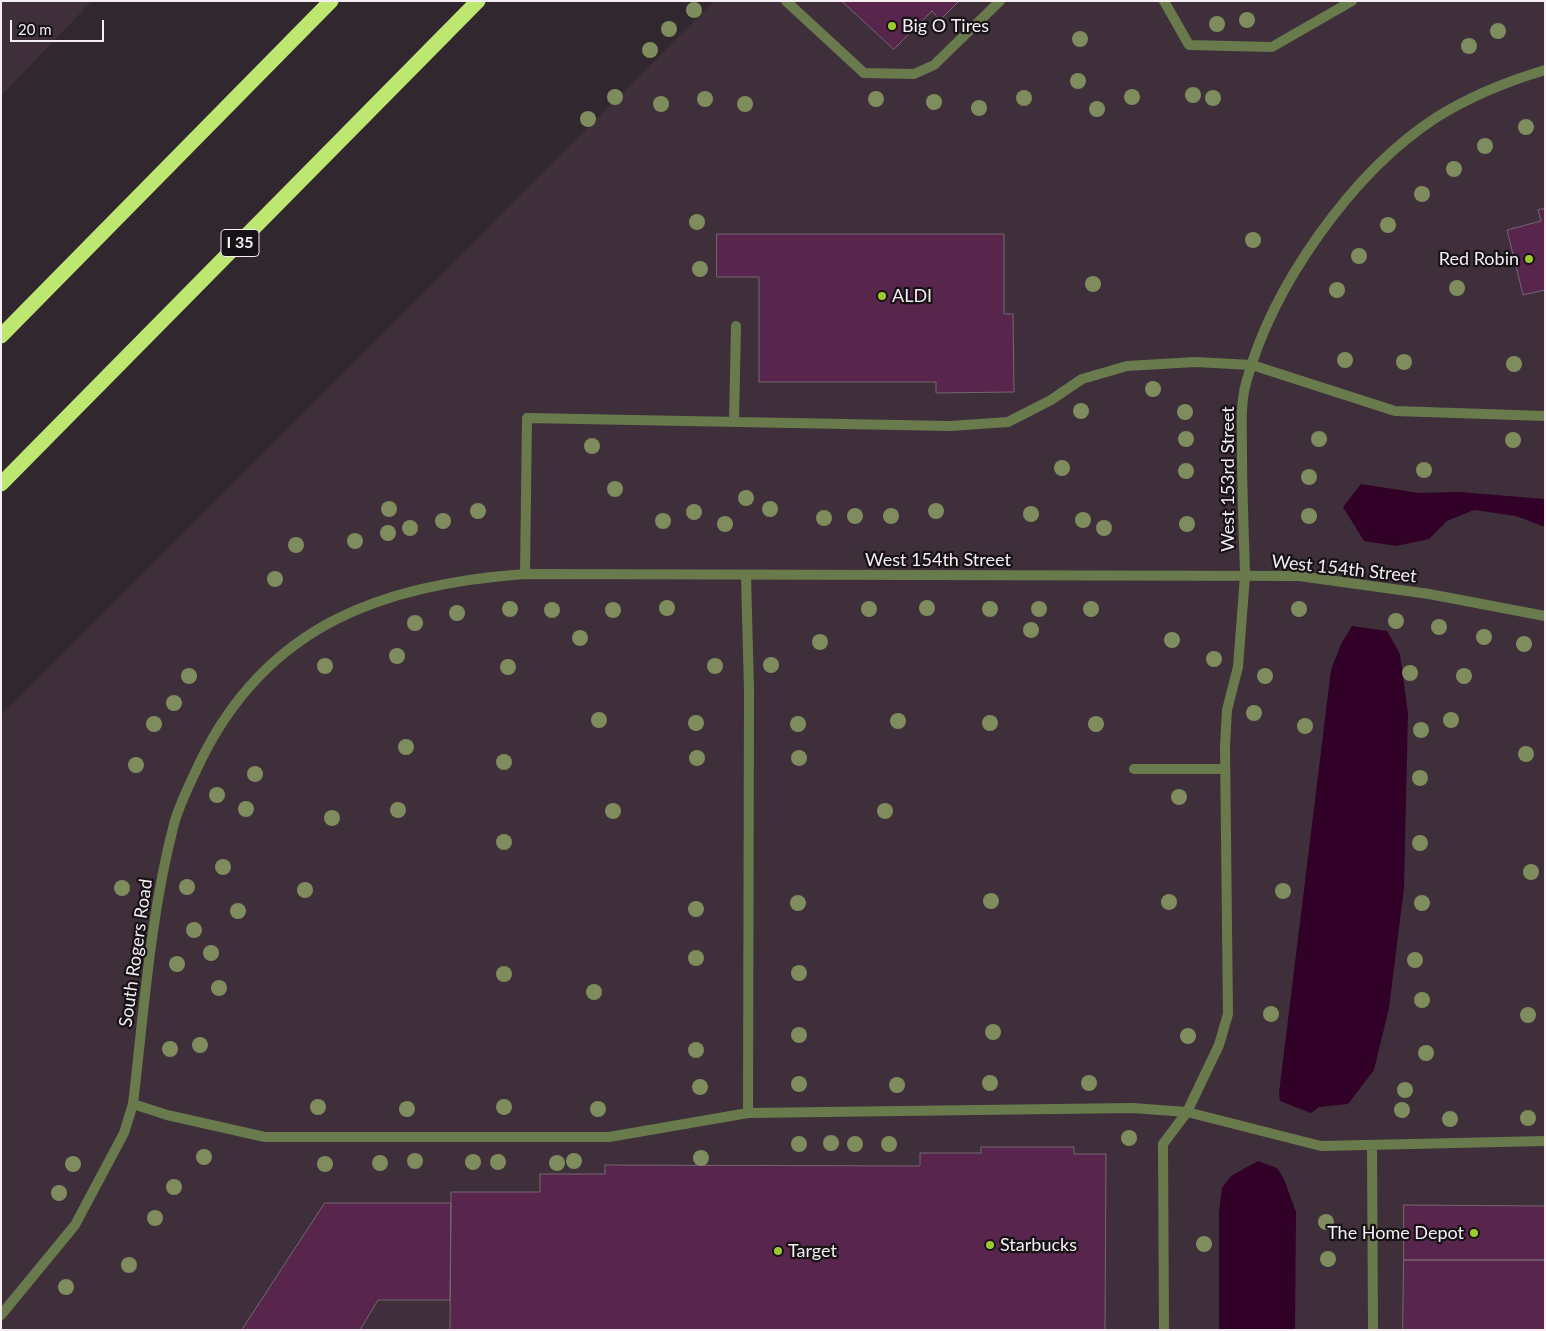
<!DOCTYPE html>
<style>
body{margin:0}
#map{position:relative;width:1546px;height:1331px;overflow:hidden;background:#31272e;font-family:Lato,sans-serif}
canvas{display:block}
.frame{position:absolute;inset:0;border:2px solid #f5eef3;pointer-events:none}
.scale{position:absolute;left:10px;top:20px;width:94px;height:22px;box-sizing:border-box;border:2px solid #f5eef3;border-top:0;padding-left:6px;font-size:15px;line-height:18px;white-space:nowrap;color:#f5eef3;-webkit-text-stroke:4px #161215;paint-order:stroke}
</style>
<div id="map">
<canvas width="1546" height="1331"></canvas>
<div class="frame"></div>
<div class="scale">20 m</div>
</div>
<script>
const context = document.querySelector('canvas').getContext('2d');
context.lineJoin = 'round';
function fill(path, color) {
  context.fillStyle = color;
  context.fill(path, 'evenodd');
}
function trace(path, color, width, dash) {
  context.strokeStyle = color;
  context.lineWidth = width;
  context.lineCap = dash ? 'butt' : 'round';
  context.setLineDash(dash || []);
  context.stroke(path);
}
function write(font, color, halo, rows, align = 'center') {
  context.font = font + ' Lato,sans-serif';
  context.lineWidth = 4.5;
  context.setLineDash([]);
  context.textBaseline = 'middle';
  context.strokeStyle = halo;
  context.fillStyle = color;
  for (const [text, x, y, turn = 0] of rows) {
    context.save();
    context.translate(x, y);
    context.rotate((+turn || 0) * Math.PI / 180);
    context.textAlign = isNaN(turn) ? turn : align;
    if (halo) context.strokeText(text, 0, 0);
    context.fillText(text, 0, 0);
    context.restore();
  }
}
fill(new Path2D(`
 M1,1H92L1,96Z
 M714,1H1545V1330H1V715Z`), '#3e2f3a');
fill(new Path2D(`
 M1361,484L1419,493L1459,492L1545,499V527L1516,516L1474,510L1447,521L1429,539L1396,546L1364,541L1343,507Z
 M1352,626L1387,631L1400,654L1408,713L1404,888L1389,1008L1374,1070L1348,1104L1319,1107L1311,1113L1280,1101L1279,1093L1331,670L1341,644Z
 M1258,1161L1277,1168L1284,1179L1296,1212L1295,1330H1219V1213L1222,1188L1231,1176Z`), '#310127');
const building = new Path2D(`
 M842,1H959L940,20L932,11L894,49Z
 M1545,209V290L1523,295L1507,230L1541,221L1538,210Z
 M717,234H1004V314H1013L1014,392L936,393V382H759V277H717Z
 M981,1147H1074V1154H1106L1105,1330H450L451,1192H540V1174H605V1165L920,1166V1153H981Z
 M325,1203H451L450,1300H378L360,1330H242Z
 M1404,1205L1545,1206V1260H1404Z
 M1404,1260H1545V1330H1403Z`);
fill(building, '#58254c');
trace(building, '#746870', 1);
trace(new Path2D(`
 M786,1L864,73L914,74L934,65L1000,1
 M1164,1L1189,45L1272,47L1352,1
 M734,422L736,326
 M525,574L527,418L950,426L1008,422L1051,400L1082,379L1127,366L1195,362L1252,365L1395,411L1545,416
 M746,575L749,690L748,1113
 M1134,769H1225
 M133,1104L167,1115L265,1137H609L748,1113L1132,1108L1187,1112L1321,1146L1545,1141
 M1372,1146L1373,1330
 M1164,1330L1163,1144L1187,1112L1219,1045L1228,1014L1225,746L1227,710L1238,667L1245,576`), '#697a4d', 10);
trace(new Path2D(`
 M1245,576C1244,535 1242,493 1242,451C1242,429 1240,405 1246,383C1272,286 1352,172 1437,117C1469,97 1508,81 1545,70
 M1,1315L75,1225L124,1133L133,1104C144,1011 150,916 174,824C180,802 192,779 202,758C269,624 384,584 525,574L1299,576L1429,594L1545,616`), '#697a4d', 10);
trace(new Path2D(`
 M1,336L331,1
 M1,484L478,1`), '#bee772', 15);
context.fillStyle = '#7f8d5e';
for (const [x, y] of [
 [694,10],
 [1247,20],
 [1217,24],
 [669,29],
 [1498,31],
 [1080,39],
 [1469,46],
 [650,50],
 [1078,81],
 [1193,95],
 [615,97],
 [1132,97],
 [1024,98],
 [1213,98],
 [705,99],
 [876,99],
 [934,102],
 [661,104],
 [745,104],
 [979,108],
 [1097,109],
 [588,119],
 [1526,127],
 [1485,146],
 [1454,169],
 [1422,194],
 [697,222],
 [1388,225],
 [1253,240],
 [1359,256],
 [700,269],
 [1093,284],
 [1457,288],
 [1337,290],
 [1345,360],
 [1404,362],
 [1514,364],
 [1153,389],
 [1081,411],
 [1185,412],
 [1186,439],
 [1319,439],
 [1513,440],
 [592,446],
 [1062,468],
 [1424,470],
 [1186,471],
 [1309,477],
 [615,489],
 [746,498],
 [389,509],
 [770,509],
 [478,511],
 [936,511],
 [694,512],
 [1031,514],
 [855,516],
 [891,516],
 [1309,516],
 [824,518],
 [1083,520],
 [443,521],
 [663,521],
 [725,524],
 [1187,524],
 [410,528],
 [1104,528],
 [388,533],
 [355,541],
 [296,545],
 [275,579],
 [667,608],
 [927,608],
 [510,609],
 [869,609],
 [990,609],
 [1039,609],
 [1091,609],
 [1299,609],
 [552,610],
 [613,610],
 [457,613],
 [1396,621],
 [415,623],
 [1439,627],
 [1031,630],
 [1484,637],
 [580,638],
 [1172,640],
 [820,642],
 [1524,644],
 [397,656],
 [1214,659],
 [771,665],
 [325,666],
 [715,666],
 [508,667],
 [1410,673],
 [189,676],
 [1265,676],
 [1464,676],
 [174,703],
 [1254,713],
 [599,720],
 [1451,720],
 [898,721],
 [696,723],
 [990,723],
 [154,724],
 [798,724],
 [1096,724],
 [1305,726],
 [1421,730],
 [406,747],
 [1526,754],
 [697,758],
 [799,758],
 [504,762],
 [136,765],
 [255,774],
 [1420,778],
 [217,795],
 [1179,797],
 [246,809],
 [398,810],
 [613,811],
 [885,811],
 [332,818],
 [504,842],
 [1420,843],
 [223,867],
 [1531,872],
 [187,887],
 [122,888],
 [305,890],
 [1283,891],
 [991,901],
 [1169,902],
 [798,903],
 [1422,903],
 [696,909],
 [238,911],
 [194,930],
 [211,953],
 [696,958],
 [1415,960],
 [177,964],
 [799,973],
 [504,974],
 [219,988],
 [594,992],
 [1422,1000],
 [1271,1014],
 [1528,1015],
 [993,1032],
 [799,1035],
 [1188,1036],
 [200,1045],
 [170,1049],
 [696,1050],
 [1426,1053],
 [990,1083],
 [1089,1083],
 [799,1084],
 [897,1085],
 [700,1087],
 [1405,1090],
 [318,1107],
 [504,1107],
 [407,1109],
 [598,1109],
 [1402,1110],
 [1528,1118],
 [1450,1119],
 [1129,1138],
 [831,1143],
 [799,1144],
 [855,1144],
 [889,1144],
 [204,1157],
 [701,1158],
 [415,1161],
 [574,1161],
 [473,1162],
 [498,1162],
 [380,1163],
 [557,1163],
 [73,1164],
 [325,1164],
 [174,1187],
 [59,1193],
 [155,1218],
 [1326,1222],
 [1204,1244],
 [1328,1259],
 [129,1265],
 [66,1287]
]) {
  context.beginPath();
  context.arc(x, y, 8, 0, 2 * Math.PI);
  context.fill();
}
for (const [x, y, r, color] of [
 [892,26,5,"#9cca31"],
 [1529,259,5,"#9cca31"],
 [882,296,5,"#9cca31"],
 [1474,1233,5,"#9cca31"],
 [990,1245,5,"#9cca31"],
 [778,1251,5,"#9cca31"]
]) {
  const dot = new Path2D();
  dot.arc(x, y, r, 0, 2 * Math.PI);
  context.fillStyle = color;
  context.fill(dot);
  trace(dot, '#161215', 2);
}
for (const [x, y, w] of [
 [240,243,38]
]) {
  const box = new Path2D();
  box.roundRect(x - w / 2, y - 13.5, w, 27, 4);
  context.fillStyle = '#161215';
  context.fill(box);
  trace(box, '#f5eef3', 1);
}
write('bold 16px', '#f5eef3', null, [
 ["I 35",240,243]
]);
write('18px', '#f5eef3', '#161215', [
 ["Big O Tires",902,26],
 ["Red Robin",1519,259,"right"],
 ["ALDI",892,296],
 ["The Home Depot",1464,1233,"right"],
 ["Starbucks",1000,1245],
 ["Target",788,1251]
], 'left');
write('18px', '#f5eef3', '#161215', [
 ["West 153rd Street",1228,479,-90],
 ["West 154th Street",938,560],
 ["West 154th Street",1344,569,6],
 ["South Rogers Road",136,953,-82]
]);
</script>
